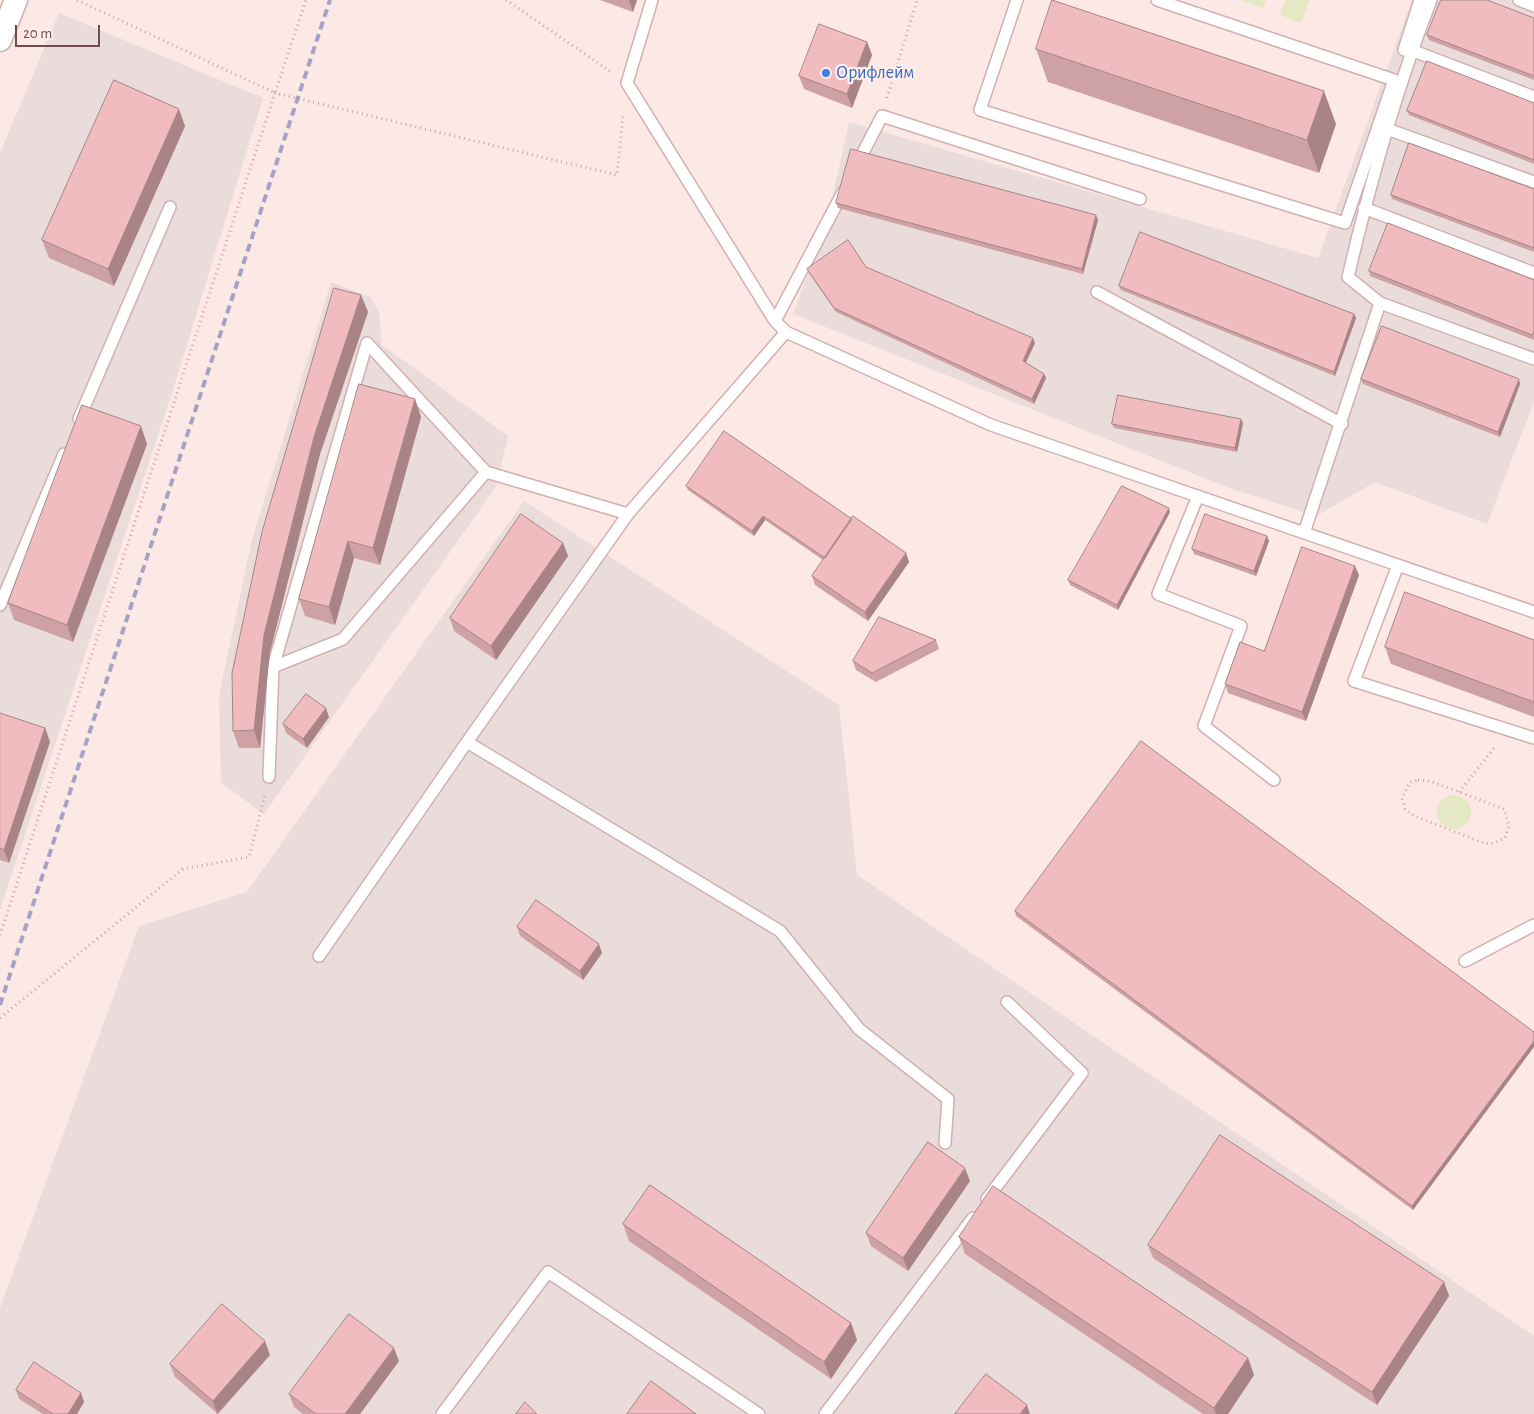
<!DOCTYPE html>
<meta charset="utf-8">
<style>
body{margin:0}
#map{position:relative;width:1534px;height:1414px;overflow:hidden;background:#fce8e4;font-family:"Alegreya Sans",sans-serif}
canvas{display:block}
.scale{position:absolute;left:15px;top:25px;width:85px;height:22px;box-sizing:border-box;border:2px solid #744a4f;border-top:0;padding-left:6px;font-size:15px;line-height:18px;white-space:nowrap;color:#744a4f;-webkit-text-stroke:4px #ffedea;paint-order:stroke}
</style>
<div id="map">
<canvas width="1534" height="1414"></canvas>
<div class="scale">20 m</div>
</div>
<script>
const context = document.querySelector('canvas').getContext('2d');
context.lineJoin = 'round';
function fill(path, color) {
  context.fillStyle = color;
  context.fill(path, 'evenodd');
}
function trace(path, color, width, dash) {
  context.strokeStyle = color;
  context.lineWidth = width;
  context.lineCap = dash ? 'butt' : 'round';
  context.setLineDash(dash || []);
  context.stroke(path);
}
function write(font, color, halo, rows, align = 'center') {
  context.font = font + ' "Alegreya Sans",sans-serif';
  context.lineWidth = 4.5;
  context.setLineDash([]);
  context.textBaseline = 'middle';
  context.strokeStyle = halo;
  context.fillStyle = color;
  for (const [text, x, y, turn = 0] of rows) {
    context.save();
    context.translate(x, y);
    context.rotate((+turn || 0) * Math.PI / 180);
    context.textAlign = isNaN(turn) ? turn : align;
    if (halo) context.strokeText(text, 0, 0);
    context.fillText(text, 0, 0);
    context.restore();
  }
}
fill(new Path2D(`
 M1412,0H1534V402L1487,524L1375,482L1316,516L1229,488L793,314L828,218L849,122L1318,258Z
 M59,13L263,98L172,393L0,910V153Z
 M331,282L370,297L379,312L382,345L508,436L496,487L264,814L221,783L219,696L251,544Z
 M524,501L839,705L857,875L1534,1336V1414H0V1308L139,926L247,892Z`), '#e9dcdb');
fill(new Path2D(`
 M1241,0H1266L1263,8Z
 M1285,0H1309L1301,23L1280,15Z
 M1437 812a17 17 0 1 1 34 0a17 17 0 1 1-34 0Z`), '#e4e9c3');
const lane = new Path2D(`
 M652,0L627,83L775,321L786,332L991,425L1534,612
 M1017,0L980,110L1345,223L1394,80L1157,0
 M1519,0L1534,6
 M1404,50L1420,0
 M1411,50L1534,97
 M1387,129L1534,182
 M856,166L882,116L1140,199
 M1364,208L1534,273
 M1097,292L1342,424
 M1380,303L1534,359
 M775,321L843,192
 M79,419L170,207
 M486,472L343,639L273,667L367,343L486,472L628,514L786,332
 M1198,496L1158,594L1241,626L1204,726L1274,780
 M628,514L467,742L780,931L859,1029L948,1099L945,1143
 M1304,533L1380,303L1348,277C1370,183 1396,90 1431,0
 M1398,565L1354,681L1534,738
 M0,605L64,454
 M269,777L273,667
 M319,956L467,742
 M1465,961L1534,925
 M987,1199L1082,1073L1007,1002
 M442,1414L548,1272L759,1414
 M825,1414L973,1218`);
const street = new Path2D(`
 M0,40L16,0`);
trace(lane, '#d2b0b1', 14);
trace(street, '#d2b0b1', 25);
trace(new Path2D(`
 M77,0L275,93L306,0
 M506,0L610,71
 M887,98L917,0
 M1418,780L1430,781L1504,809L1509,826L1505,838L1491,844L1484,843L1414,816L1405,809L1402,798L1410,782Z
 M1459,792L1495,747
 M0,935L275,93L617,175L623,116
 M0,1018L183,869L249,857L265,795`), '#d5a0a4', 3, [1, 4]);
trace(lane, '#fff', 11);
trace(street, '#fff', 22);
trace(new Path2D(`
 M0,1005L330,0`), '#a5a3c5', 4, [8, 5]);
fill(new Path2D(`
 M600,0H637L633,12Z
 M1534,18V80L1429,40L1427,35Z
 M867,42L872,55L852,108L804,89L799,76Z
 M1036,49L1336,124L1319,173L1048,82Z
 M1534,103V164L1409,115L1407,111Z
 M185,126L114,286L49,258L42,240Z
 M1534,189V252L1392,199L1391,195Z
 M836,203L1098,220L1083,274L838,208Z
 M866,267L1035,343L1026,363L1044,374L1046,378L1034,404L836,312L809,273L807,269Z
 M1369,271L1534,280V340L1370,276Z
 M1119,286L1354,314L1356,318L1335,376L1121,290Z
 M361,295L368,312L320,454L270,652L260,748H239L233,731Z
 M1361,379L1520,384L1500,437L1363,384Z
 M415,399L421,417L380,565L354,558L335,625L305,616L299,599Z
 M1243,423L1237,452L1114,428L1112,424Z
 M147,444L73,642L14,620L8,603Z
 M686,486L852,519L906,553L909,562L868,621L815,585L812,576L823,560L765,520L754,536L688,490Z
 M1170,512L1118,610L1070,585L1068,580Z
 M1267,536L1269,541L1256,576L1194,554L1192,549Z
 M563,543L568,556L496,660L454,631L450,618Z
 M1359,575L1306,721L1228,693L1225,684L1264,651Z
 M936,640L939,649L876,682L856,670L853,661Z
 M1534,640V717L1391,664L1385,647Z
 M0,713L45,728L50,742L9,863L0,860Z
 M329,717L307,748L286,733L283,724Z
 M1015,911L1534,1032L1413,1210L1016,916Z
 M517,927L602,953L583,980L520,936Z
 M970,1181L908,1271L871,1246L866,1233Z
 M623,1224L851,1323L857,1340L831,1379L629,1241Z
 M959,1237L1248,1358L1254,1375L1228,1414H1203L965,1254Z
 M1148,1245L1444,1282L1449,1296L1377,1405L1153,1258Z
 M270,1355L218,1414L175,1377L170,1364Z
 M399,1361L360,1414H303L294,1407L289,1394Z
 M16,1390L81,1393L84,1402L77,1414H43L19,1399Z`), '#cea2a5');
fill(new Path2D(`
 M629,0H637L633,12Z
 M867,42L872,55L852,108L847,94Z
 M1324,91L1336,124L1319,173L1307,140Z
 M179,109L185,126L114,286L108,269Z
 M1096,215L1098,220L1083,274L1082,269Z
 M361,295L368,312L320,454L270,652L260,748L254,730L264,635L314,437Z
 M1354,314L1356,318L1335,376L1334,372Z
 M1033,338L1035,343L1024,366L1023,361Z
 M1044,374L1046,378L1034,404L1032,399Z
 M1519,379L1520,384L1500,437L1498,432Z
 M415,399L421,417L380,565L373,548Z
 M1241,419L1243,423L1237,452L1235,448Z
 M141,426L147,444L73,642L67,625Z
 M1169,508L1170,512L1118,610L1117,605Z
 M763,516L765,520L754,536L752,531Z
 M1267,536L1269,541L1256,576L1254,571Z
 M348,541L354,558L335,625L329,607Z
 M563,543L568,556L496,660L491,646Z
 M906,553L909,562L868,621L865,612Z
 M1355,566L1359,575L1306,721L1302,712Z
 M326,708L329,717L307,748L303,739Z
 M45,728L50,742L9,863L4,850Z
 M599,944L602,953L583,980L580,971Z
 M1534,1041V1047L1413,1210L1412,1206Z
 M965,1168L970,1181L908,1271L903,1258Z
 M1444,1282L1449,1296L1377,1405L1372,1392Z
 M851,1323L857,1340L831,1379L824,1362Z
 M265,1341L270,1355L217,1414L213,1401Z
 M394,1348L399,1361L360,1414H345Z
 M1248,1358L1254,1375L1228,1414H1216L1214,1408Z
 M81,1393L84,1402L77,1414H68Z
 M1027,1405L1030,1414H1020Z`), '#a88486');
const building = new Path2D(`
 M1052,0L1324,91L1307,140L1036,49Z
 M1441,0H1487L1534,18V76L1427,35Z
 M819,24L867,42L847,94L799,76Z
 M1427,61L1534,103V160L1407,111Z
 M114,80L179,109L108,269L42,240Z
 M1409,143L1534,189V248L1391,195Z
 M851,149L1096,215L1082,269L836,203Z
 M1388,223L1534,280V331L1532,335L1369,271Z
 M1140,232L1354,314L1334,372L1119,286Z
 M848,240L866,267L1033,338L1023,361L1044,374L1032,399L834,308L807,269Z
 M334,288L361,295L314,437L264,635L254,730L233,731L232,673L262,532Z
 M1382,326L1519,379L1498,432L1361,379Z
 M359,384L415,399L373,548L348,541L329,607L299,599Z
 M1118,395L1241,419L1235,448L1112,424Z
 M82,405L141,426L67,625L8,603Z
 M724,431L852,519L825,558L763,516L752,531L686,486Z
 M1122,486L1169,508L1117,605L1068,580Z
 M521,514L563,543L491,646L450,618Z
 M1205,514L1267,536L1254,571L1192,549Z
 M853,516L906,553L865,612L812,576Z
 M1302,547L1355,566L1302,712L1225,684L1240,642L1264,651Z
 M1405,592L1534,640V702L1385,647Z
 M879,617L936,640L872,673L853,661Z
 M306,694L326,708L303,739L283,724Z
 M0,713L45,728L4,850L0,848Z
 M1141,741L1534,1032V1041L1412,1206L1015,911Z
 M536,900L599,944L580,971L517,927Z
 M1220,1135L1444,1282L1372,1392L1148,1245Z
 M928,1142L965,1168L903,1258L866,1233Z
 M650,1185L851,1323L824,1362L623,1224Z
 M993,1186L1248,1358L1214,1408L959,1237Z
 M222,1304L265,1341L213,1401L170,1364Z
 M349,1314L394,1348L345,1414H316L289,1394Z
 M34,1362L81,1393L68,1414H53L16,1390Z
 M986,1374L1027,1405L1020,1414H955Z
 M651,1381L696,1414H627Z
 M525,1402L537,1414H516Z`);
fill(building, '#f0bcc0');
trace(building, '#a88486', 1);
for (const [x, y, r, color] of [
 [826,73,5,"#3f7fe0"]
]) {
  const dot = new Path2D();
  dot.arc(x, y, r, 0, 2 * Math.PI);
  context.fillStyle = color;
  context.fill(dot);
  trace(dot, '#ffedea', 2);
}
write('18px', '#366cbe', '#ffedea', [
 ["Орифлейм",836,73]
], 'left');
</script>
